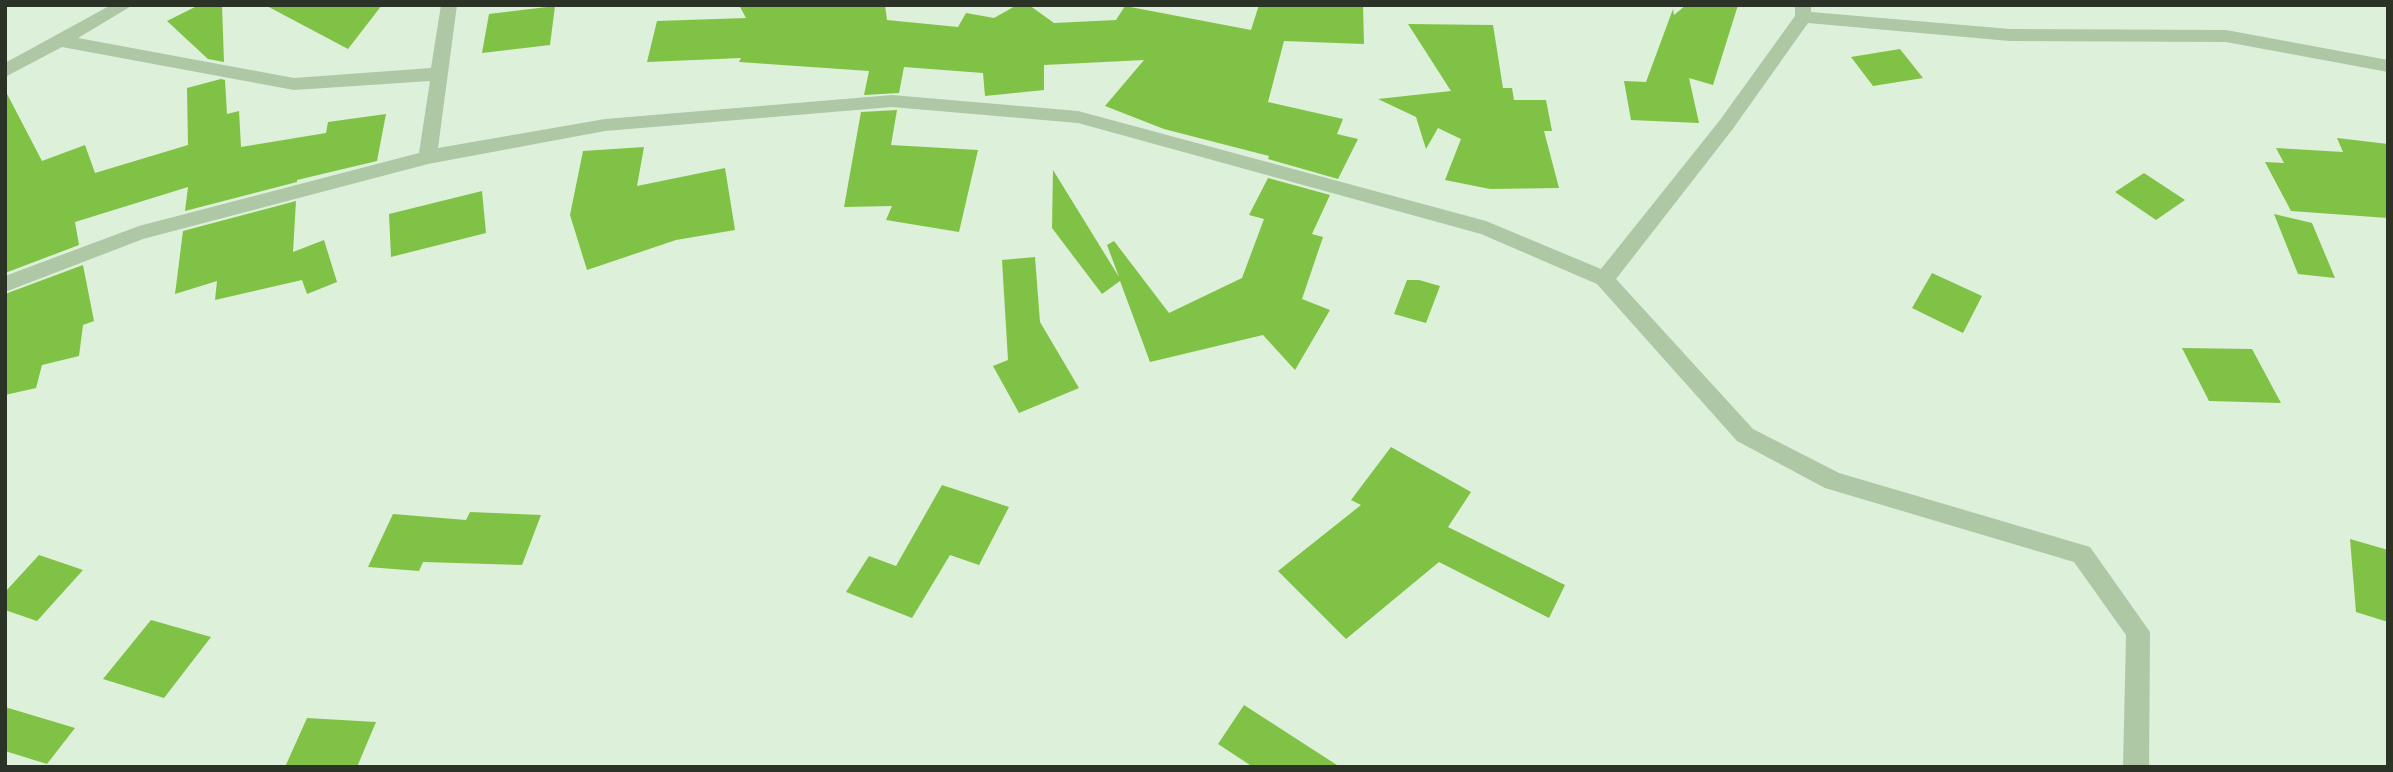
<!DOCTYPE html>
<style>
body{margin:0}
#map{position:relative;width:2393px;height:772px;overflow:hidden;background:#ddf0d9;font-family:"Fira Sans Condensed",sans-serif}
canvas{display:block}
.frame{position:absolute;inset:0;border:7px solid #2b3326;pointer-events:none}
</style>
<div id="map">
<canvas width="2393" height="772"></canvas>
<div class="frame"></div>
</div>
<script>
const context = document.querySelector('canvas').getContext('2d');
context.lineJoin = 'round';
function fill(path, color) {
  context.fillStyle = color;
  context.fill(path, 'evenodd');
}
fill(new Path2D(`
 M199,5H222L224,62L208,59L167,21Z
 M265,5H382L348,49Z
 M739,5H885L887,20L958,27L966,13L994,18L1017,5H1029L1054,23L1116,20L1125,6L1251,30L1259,5H1363L1364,44L1284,41L1268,102L1343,119L1337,134L1358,139L1338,179L1268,159L1269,156L1164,129L1105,106L1144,60L1044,65V90L985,96L983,73L904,67L899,93L864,95L869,71L739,62L741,58L647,62L657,21L746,18Z
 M1686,5H1738L1713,85L1689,78L1699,123L1631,120L1624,81L1646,82L1673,9L1674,15Z
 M555,6L550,45L482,53L489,14Z
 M1408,24L1493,25L1503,88H1512L1514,100H1546L1552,131H1544L1559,188L1490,189L1445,180L1461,139L1438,128L1426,149L1416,117L1378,99L1451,91Z
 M1900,49L1923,78L1873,86L1851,57Z
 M221,79L225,80L227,114L239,111L241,147L326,133L328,122L386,114L377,161L297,180V182L185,211L188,187L75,222L79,245L5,273V90L42,161L85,145L95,173L188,145L187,88Z
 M897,110L891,145L978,150L959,232L886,220L892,206L844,207L861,112Z
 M2337,138L2388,144V218L2291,211L2265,162L2284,163L2276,148L2343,152Z
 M644,147L637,186L725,168L735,230L676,240L587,270L570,215L583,151Z
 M1053,170L1119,277L1107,245L1114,241L1169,313L1242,278L1264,219L1249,215L1268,178L1330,195L1312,234L1323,237L1302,299L1330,310L1295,370L1263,335L1150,362L1120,281L1102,294L1052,228Z
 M2144,173L2185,200L2156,220L2115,192Z
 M482,191L486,233L391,257L389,214Z
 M296,201L293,252L324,240L337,282L307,294L302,280L215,300L217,281L175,294L183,231Z
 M2274,214L2312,223L2335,278L2298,274Z
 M1035,257L1040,322L1079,388L1019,413L993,366L1008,360L1002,260Z
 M83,265L94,321L83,325L79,356L42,365L36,388L5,395V294Z
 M1932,273L1982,296L1963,333L1912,308Z
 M1407,280H1419L1440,286L1426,323L1394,314Z
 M2182,348L2252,349L2281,403L2209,401Z
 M1391,447L1471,492L1448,527L1565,585L1549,618L1439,562L1346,639L1278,571L1361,505L1351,500Z
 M942,485L1009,507L979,565L950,555L912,618L846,592L869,556L896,566Z
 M470,512L541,515L522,565L423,562L419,571L368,567L393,514L466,520Z
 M2350,539L2388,550V622L2356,612Z
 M39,555L83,570L37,621L5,610V592Z
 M151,620L211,637L164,698L103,679Z
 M1244,705L1340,767H1253L1218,744Z
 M5,707L75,728L47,764L5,751Z
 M307,718L376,722L357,767H285Z`), '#80c245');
fill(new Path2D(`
 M111,5H133L78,38L294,78L431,68L441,5H457L438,148L605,119L892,95L1078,111L1486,221L1601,269L1720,120L1795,16V5H1811V12L2010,29L2226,30L2388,60V72L2226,42L2010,41L1808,23L1732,130L1616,279L1753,429L1839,473L2090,547L2150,632L2149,767H2123L2126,635L2074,562L1825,488L1737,441L1597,284L1481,234L1078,123L892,107L605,131L428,164L143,239L5,292V276L139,226L419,153L430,81L294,90L62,47L5,77V63Z`), '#aec7a5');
</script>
